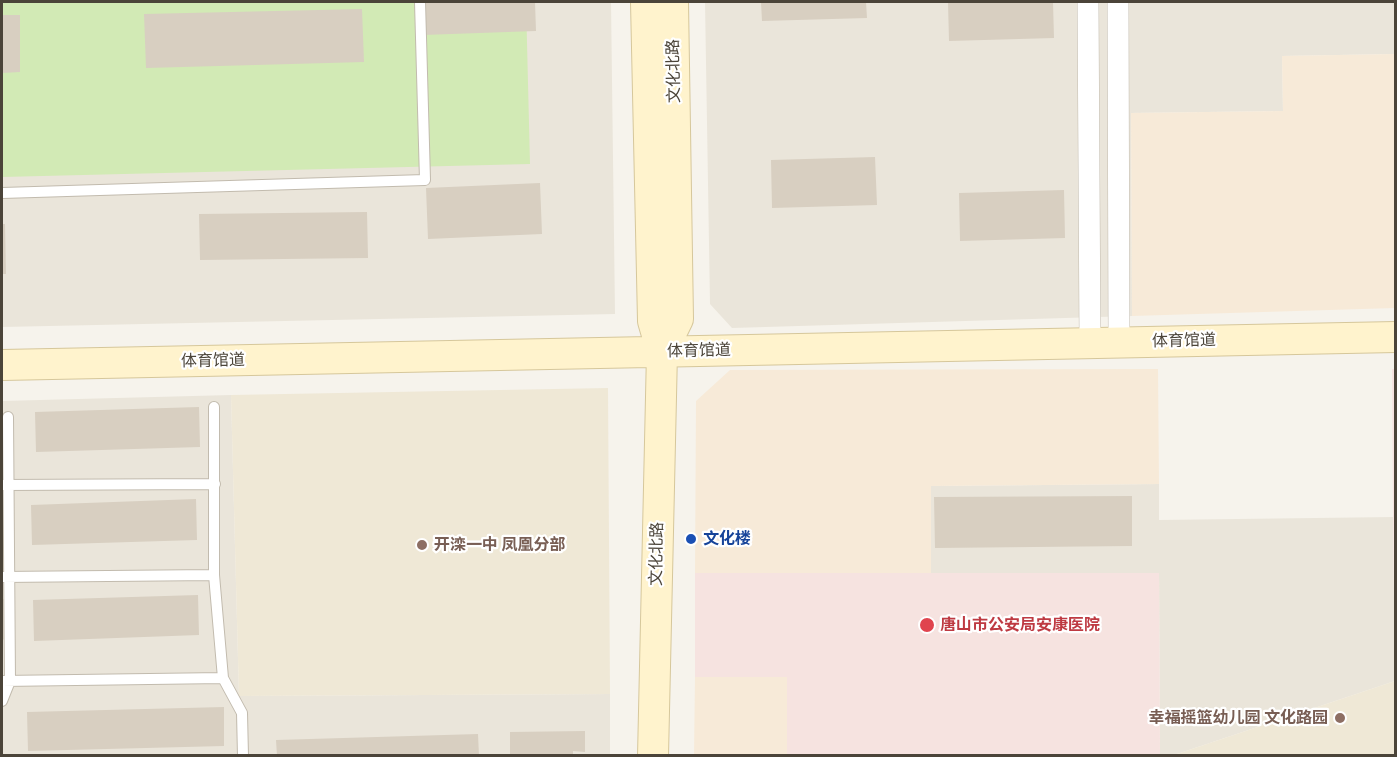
<!DOCTYPE html>
<meta charset="utf-8">
<style>
body{margin:0}
#map{position:relative;width:1397px;height:757px;overflow:hidden;background:#f6f3ec;font-family:Rubik,sans-serif}
canvas{display:block}
.frame{position:absolute;inset:0;border:3px solid #4b4439;pointer-events:none}
</style>
<div id="map">
<canvas width="1397" height="757"></canvas>
<div class="frame"></div>
</div>
<script>
const context = document.querySelector('canvas').getContext('2d');
context.lineJoin = 'round';
function fill(path, color) {
  context.fillStyle = color;
  context.fill(path, 'evenodd');
}
function trace(path, color, width, dash) {
  context.strokeStyle = color;
  context.lineWidth = width;
  context.lineCap = dash ? 'butt' : 'round';
  context.setLineDash(dash || []);
  context.stroke(path);
}
function write(font, color, halo, rows, align = 'center') {
  context.font = font + ' Rubik,"Noto Sans SC",sans-serif';
  context.lineWidth = 4.5;
  context.setLineDash([]);
  context.textBaseline = 'middle';
  context.strokeStyle = halo;
  context.fillStyle = color;
  for (const [text, x, y, turn = 0] of rows) {
    context.save();
    context.translate(x, y);
    context.rotate((+turn || 0) * Math.PI / 180);
    context.textAlign = isNaN(turn) ? turn : align;
    if (halo) context.strokeText(text, 0, 0);
    context.fillText(text, 0, 0);
    context.restore();
  }
}
fill(new Path2D(`
 M2,2H611L615,314L2,327Z
 M705,2H1395V54L1282,56L1283,111L1131,113L1132,316L732,328L710,304Z
 M231,395L239,696L610,694V755H2V401Z
 M1159,484V520L1393,517L1395,681L1174,755H1160L1159,574H931V486Z`), '#eae5da');
fill(new Path2D(`
 M1395,54V308L1132,316L1131,113L1283,111L1282,56Z
 M1158,369L1159,484L931,486V574L695,573L696,401L730,370Z
 M787,676V755L694,756L695,677Z`), '#f7ead8');
fill(new Path2D(`
 M608,388L610,694L239,696L231,395Z
 M1395,681V755H1174Z`), '#efe8d6');
fill(new Path2D(`
 M1392,369H1396L1395,677L1393,517Z
 M695,573H1159L1160,755H787V677H695Z`), '#f6e3e0');
fill(new Path2D(`
 M2,2H526L530,164L2,177Z`), '#d2eab5');
fill(new Path2D(`
 M422,2H535L536,31L423,35Z
 M761,2H866L867,18L762,21Z
 M948,2H1053L1054,38L949,41Z
 M362,9L364,62L146,68L144,14Z
 M2,15H20V72L2,73Z
 M875,157L877,205L772,208L771,160Z
 M540,183L542,234L428,239L426,188Z
 M1064,190L1065,238L960,241L959,193Z
 M367,212L368,258L200,260L199,214Z
 M2,224H5L6,274H2Z
 M199,407L200,447L36,452L35,412Z
 M1132,496V546L935,548L934,497Z
 M196,499L197,540L32,545L31,505Z
 M198,595L199,635L34,641L33,600Z
 M2,599H4L5,639L2,640Z
 M224,707V746L28,751L27,712Z
 M585,731V752L573,751V756L510,754V732Z
 M478,734L479,756H277L276,740Z`), '#d8cfc1');
const lane = new Path2D(`
 M2,193L425,180L420,2
 M214,407V575L223,678
 M2,485L215,484
 M2,577L214,575
 M2,681L223,678L242,713L243,756
 M2,701L10,681L8,417`);
const street = new Path2D(`
 M1088,2L1090,344
 M1118,2L1119,342`);
const secondary = new Path2D(`
 M646,2L653,321L662,352L653,756
 M662,352L678,319L673,2
 M2,365L1396,337`);
trace(lane, '#c2bbae', 12);
trace(street, '#c2bbae', 22);
trace(secondary, '#d6c79b', 32);
trace(lane, '#fff', 10);
trace(street, '#fff', 21);
trace(secondary, '#fff3cd', 30);
for (const [x, y, r, color] of [
 [691,539,6,"#1a4fb4"],
 [422,545,6,"#8d6e63"],
 [927,625,8,"#e0444e"],
 [1340,718,6,"#8d6e63"]
]) {
  const dot = new Path2D();
  dot.arc(x, y, r, 0, 2 * Math.PI);
  context.fillStyle = color;
  context.fill(dot);
  trace(dot, '#fff', 2);
}
write('16px', '#4b4439', '#fff', [
 ["文化北路",674,71,-91],
 ["体育馆道",1184,341,-1],
 ["体育馆道",699,351,-1],
 ["体育馆道",213,361,-1],
 ["文化北路",657,554,-89]
]);
write('bold 16px', '#164399', '#fff', [
 ["文化楼",703,539]
], 'left');
write('bold 16px', '#785e54', '#fff', [
 ["开滦一中 凤凰分部",434,545],
 ["幸福摇篮幼儿园 文化路园",1328,718,"right"]
], 'left');
write('bold 16px', '#be3a42', '#fff', [
 ["唐山市公安局安康医院",940,625]
], 'left');
</script>
